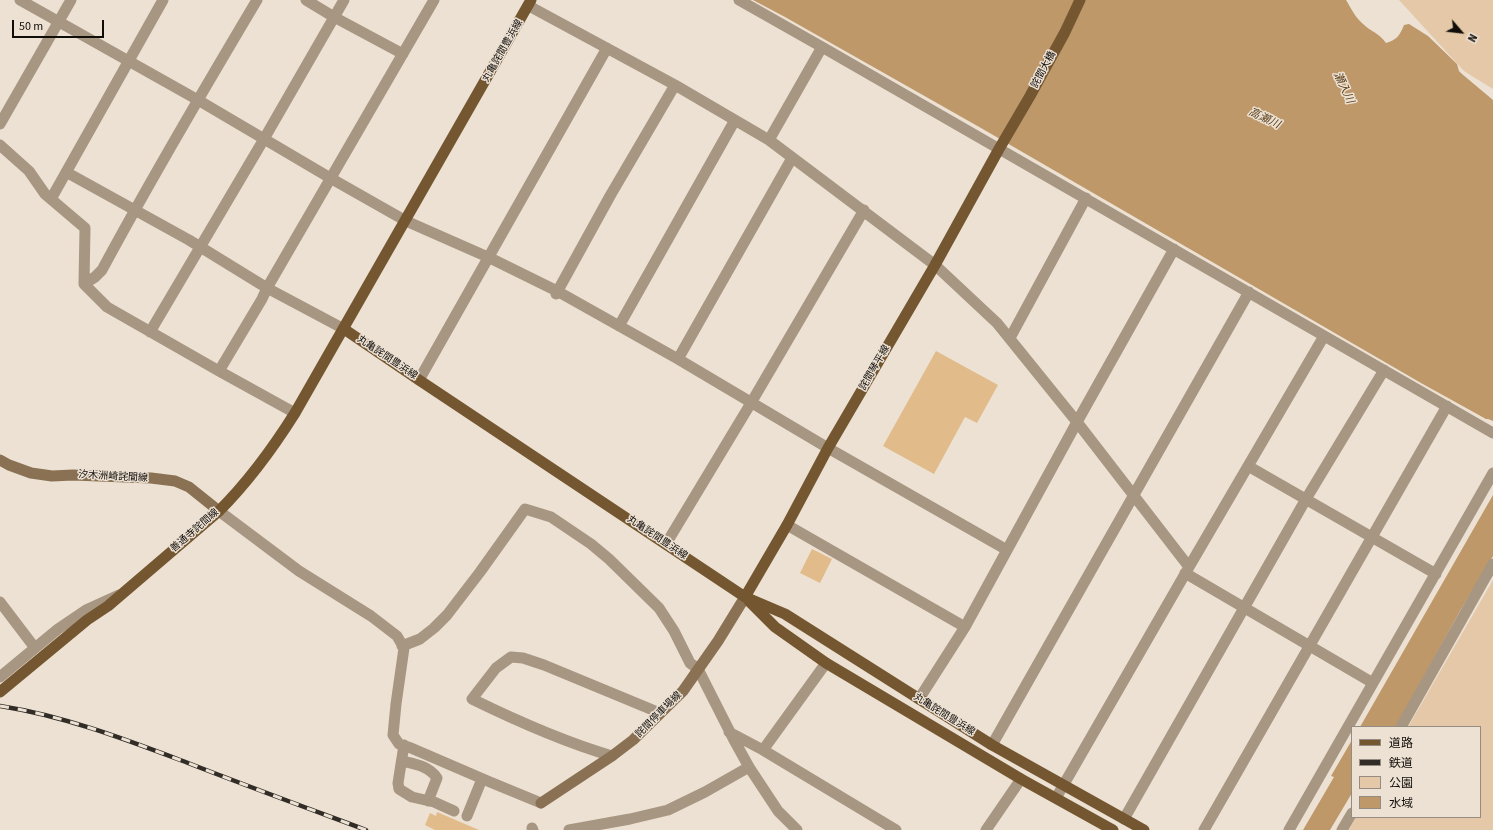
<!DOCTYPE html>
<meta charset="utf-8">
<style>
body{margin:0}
#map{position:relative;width:1493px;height:830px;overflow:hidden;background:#ece1d3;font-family:"Source Sans 3","Noto Sans JP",sans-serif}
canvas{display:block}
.legend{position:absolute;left:1351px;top:726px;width:130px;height:92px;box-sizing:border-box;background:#ece1d3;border:1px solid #948c82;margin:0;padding:5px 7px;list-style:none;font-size:12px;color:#100c08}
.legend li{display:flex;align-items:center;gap:8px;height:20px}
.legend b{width:20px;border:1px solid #948c82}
.north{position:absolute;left:1441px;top:12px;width:40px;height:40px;-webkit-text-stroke:3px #ece1d3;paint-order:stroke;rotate:118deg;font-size:11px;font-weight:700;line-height:16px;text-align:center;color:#100c08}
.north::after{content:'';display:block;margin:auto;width:14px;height:18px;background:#100c08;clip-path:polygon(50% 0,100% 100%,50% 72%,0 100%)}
.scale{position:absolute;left:12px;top:20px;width:92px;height:18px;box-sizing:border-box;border:2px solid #100c08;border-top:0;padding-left:5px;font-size:12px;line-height:14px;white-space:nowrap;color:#100c08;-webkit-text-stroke:3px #ece1d3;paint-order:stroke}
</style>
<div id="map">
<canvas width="1493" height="830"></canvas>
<ul class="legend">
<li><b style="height:5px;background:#745731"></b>道路</li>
<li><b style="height:5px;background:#312c26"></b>鉄道</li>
<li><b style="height:11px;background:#e4c8a8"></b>公園</li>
<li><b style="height:11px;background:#be9869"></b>水域</li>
</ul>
<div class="north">N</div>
<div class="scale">50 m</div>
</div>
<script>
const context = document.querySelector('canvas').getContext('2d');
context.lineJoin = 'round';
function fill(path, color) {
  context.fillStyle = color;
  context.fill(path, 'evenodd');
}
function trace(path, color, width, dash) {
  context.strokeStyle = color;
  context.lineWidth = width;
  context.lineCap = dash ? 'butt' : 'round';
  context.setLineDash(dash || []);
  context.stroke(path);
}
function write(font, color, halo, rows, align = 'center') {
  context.font = font + ' "Source Sans 3","Noto Sans JP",sans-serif';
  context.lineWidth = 3;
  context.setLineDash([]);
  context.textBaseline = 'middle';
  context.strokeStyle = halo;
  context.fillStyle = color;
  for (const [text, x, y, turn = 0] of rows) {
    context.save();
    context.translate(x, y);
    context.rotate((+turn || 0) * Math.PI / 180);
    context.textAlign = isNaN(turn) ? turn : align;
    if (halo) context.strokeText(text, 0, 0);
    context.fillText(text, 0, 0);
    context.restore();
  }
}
fill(new Path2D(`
 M1399,0H1493V89L1464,71Z
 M1493,580V830H1349L1356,817H1480V727H1408Z`), '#e4c8a8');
fill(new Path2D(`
 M753,0H1346C1351,8 1355,17 1362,23C1371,32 1378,32 1386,43C1397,40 1400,35 1404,25L1409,24L1428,36L1457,64L1459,71L1462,74L1493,100V421L1488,419H1486L1421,383L981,128L785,17Z
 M1493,495V556L1460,611L1396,727H1360Z
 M1352,740V793L1330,830H1303L1334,777L1331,776Z`), '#be9869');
fill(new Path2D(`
 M936,351L998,385L977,423L965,417L934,474L883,446Z
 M812,549L832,559L820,583L800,573Z
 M437,812L479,830H435L425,825L430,813L436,816Z`), '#e2bb8b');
trace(new Path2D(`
 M20,0L198,100L332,179L406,221L490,258L557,291L678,359L828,448L1007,550
 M306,0L334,17L403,54
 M739,0L822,47L1493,433
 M529,6L675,85L769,140L935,265L997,323L1077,422L1189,567
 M0,124L71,0
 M769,140L822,47
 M0,145L29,171L45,194L85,228L84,284L107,307L219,371L295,413
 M66,172L189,240L267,288L344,329
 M51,199L163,0
 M84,284L95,277L102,270C151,179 204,89 257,0
 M556,294L610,196L675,85
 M619,326L735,120
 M150,332L264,139L344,0
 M1010,338L1086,198
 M678,359L792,158
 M219,371L262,299L267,288L434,0
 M419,380L607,48
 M1248,466L1436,574
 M219,511L299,571L371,616L397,636L404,648L396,704L393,735L399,744L411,748L490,782L541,803
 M787,525L965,627
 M666,544L751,403L864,210
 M1185,573L1373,683
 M0,602L35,648
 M402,646L420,639L434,628L447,615L480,572L525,509L551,517L591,544L609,559L659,608L674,631L690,663L698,669L734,740L749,767L778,811L797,830
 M0,677L58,629L86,610L119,595
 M919,699L965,627L1077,422L1174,249
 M1401,727L1493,564
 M729,732L763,750L896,830
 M404,745L398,783L399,789L412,797L434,802L454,811
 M992,745L1249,292
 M763,750L826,663
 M612,756C564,742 517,721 472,699L496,668L511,657L523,658L544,665L660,713
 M402,761C415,764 429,766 437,778L428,801
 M1056,798L1189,567L1324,336
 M467,816L482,779
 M1124,819L1306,499L1384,370
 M532,828L533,830
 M569,830L630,819L668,810L705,792L749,767
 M986,830L1021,779
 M1204,830L1447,406
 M1289,830L1493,473
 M1342,830L1352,813`), '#a79682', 11);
trace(new Path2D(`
 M0,460L9,465L31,473L52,476L73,475L151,478L175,481L189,487L219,511
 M541,803L612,756L633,740L683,691L718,641L745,597`), '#8a7153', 11);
trace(new Path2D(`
 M344,329L419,380L745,597L785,614L992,745L1144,830
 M745,597L787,525L828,448L935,265L999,149L1030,96L1065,32L1080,0
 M749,601L775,627L826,663L1021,779L1113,830
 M0,692L87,620L108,606L219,511C249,481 273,448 295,413L531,0`), '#745731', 11);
const rail = new Path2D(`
 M0,706C65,716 127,740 188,763C247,786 307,808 366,830`);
trace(rail, '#312c26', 4.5);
trace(rail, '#ece1d3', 3, [9]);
write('10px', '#100c08', '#ece1d3', [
 ["丸亀詫間豊浜線",503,51,-60],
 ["詫間大橋",1044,70,-62],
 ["丸亀詫間豊浜線",387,358,34],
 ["詫間琴平線",875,368,-60],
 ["汐木洲崎詫間線",113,477,3],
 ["善通寺詫間線",195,531,-41],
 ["丸亀詫間豊浜線",657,538,34],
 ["詫間停車場線",659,715,-45],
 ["丸亀詫間豊浜線",944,715,32]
]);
write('italic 11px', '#583d17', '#ece1d3', [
 ["瀬入川",1343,88,65],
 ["高瀬川",1264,119,26]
]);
</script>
